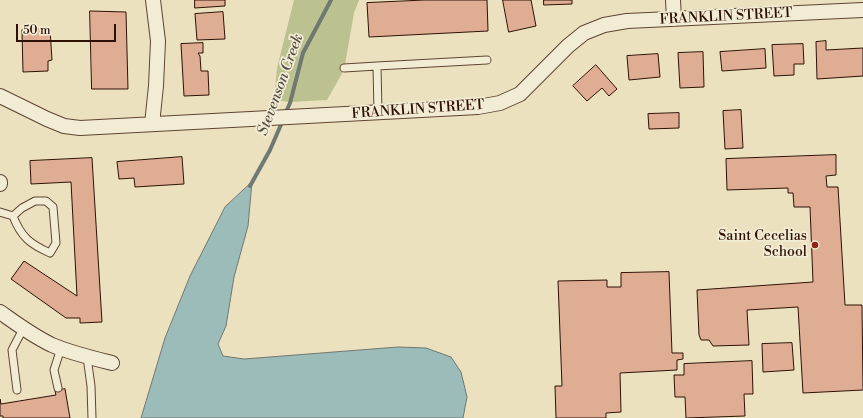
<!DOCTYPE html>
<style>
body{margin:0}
#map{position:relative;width:863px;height:418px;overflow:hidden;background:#ece1be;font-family:"Libre Bodoni",serif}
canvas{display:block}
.scale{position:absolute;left:16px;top:24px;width:100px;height:18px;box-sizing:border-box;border:2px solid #2e1104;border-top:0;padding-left:5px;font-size:12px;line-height:14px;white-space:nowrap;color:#2e1104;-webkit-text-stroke:3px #f3ecd5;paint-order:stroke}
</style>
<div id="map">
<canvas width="863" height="418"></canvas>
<div class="scale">50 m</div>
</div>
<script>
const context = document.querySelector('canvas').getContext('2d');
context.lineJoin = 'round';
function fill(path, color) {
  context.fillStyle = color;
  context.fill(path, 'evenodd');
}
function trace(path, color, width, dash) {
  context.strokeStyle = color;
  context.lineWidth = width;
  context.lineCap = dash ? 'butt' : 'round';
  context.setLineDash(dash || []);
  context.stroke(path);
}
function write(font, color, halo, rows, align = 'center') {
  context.font = font + ' "Libre Bodoni",serif';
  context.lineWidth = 3.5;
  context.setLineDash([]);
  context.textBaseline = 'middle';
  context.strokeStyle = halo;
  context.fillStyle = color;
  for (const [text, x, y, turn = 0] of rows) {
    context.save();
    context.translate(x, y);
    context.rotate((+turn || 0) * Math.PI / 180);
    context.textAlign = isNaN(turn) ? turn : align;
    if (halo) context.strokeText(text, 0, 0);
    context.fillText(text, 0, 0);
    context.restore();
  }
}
fill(new Path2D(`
 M294,0H359L354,13L344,70L327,100L290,102L274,100L277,68Z`), '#bbc28f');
const water = new Path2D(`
 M252,182L248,226L234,277L226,326L218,344L223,356L244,359L398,347L426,348L451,357L461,372L467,397L463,418H141L165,338L190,276L225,207Z`);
fill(water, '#9bbcb9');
trace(water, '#6f7871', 1);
trace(new Path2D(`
 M285,114L290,103L303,53L331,0
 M250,186L270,150L283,120`), '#6f7871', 4);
const building = new Path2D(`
 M195,0H225V6L195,8Z
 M425,0H487L488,31L369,37L367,3Z
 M503,0H531L536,26L509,32Z
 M544,0H572V4L544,5Z
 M90,11L126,12L128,89H92Z
 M223,12L225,39L197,40L195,14Z
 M50,29L52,60L48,61V71L23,72L22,30Z
 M826,41V50L863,48V76L817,79L816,42Z
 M203,43V53H198L200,56L201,71H208L209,95L184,96L181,44Z
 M803,44L804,64H794V75L774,76L772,45Z
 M765,49L766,68L722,71L720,52Z
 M703,52L704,87L680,88L678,53Z
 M658,54L660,77L629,80L627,56Z
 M596,65L617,89L609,96L602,88L587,101L573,86Z
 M741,110L743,148L725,149L723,111Z
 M679,113V128L649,129L648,114Z
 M836,155V175L826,176L827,187H838L845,305H862L863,390L803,393L798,307L747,310L749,345L713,346L709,340H701L699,335L697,290L813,282L810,207H794L793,193H788V188L727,190L726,159Z
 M182,157L184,184L135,187L134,178L119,179L117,162Z
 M92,158L102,322L80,323V318H66L11,279L24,261L77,296L71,182L31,184L30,161Z
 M669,272L672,353H683V359L677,360V370L620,373L621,412L606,413V418H556L555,386H562L558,281L607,280V287H621V273Z
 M792,343L794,370L763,372L762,344Z
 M752,361L753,394H744L745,416L686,418L685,397H675L674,375H684V364Z
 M65,389L70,418H3V416H0V399L1,404L56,395L55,391Z`);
fill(building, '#dfac94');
trace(building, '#2e1104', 1);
const service = new Path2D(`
 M344,68L377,66
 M378,113L377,66L487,60
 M35,201H46L53,207L56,243L50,253C30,244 21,237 13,216L22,208Z
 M0,212L13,216
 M87,357L91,386L92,418
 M58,388L54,370L61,348
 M17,390L12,350L23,329`);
const minor = new Path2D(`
 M673,0L674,19
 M0,96L47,119L64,126L80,128L478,107L500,103L520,94L568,46L584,33L604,25L627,21L863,10
 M152,124L156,86L158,41L153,0
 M0,182V184
 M0,312C17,324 33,336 52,345C71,353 92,358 112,363`);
trace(service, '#5e4532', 9);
trace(minor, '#5e4532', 16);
trace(service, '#f3ecd5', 7);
trace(minor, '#f3ecd5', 14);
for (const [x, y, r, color] of [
 [815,245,4,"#8f2418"]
]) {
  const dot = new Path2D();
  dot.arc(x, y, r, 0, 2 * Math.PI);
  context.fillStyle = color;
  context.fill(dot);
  trace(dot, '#f3ecd5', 1.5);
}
write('14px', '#2e1104', '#f3ecd5', [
 ["FRANKLIN STREET",726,17,-3],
 ["FRANKLIN STREET",418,110,-4]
]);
write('14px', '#2e1104', '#f3ecd5', [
 ["Saint Cecelias",807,237],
 ["School",807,253]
], 'right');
write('italic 15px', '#544d43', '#f3ecd5', [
 ["Stevenson Creek",281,85,-70]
]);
</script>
